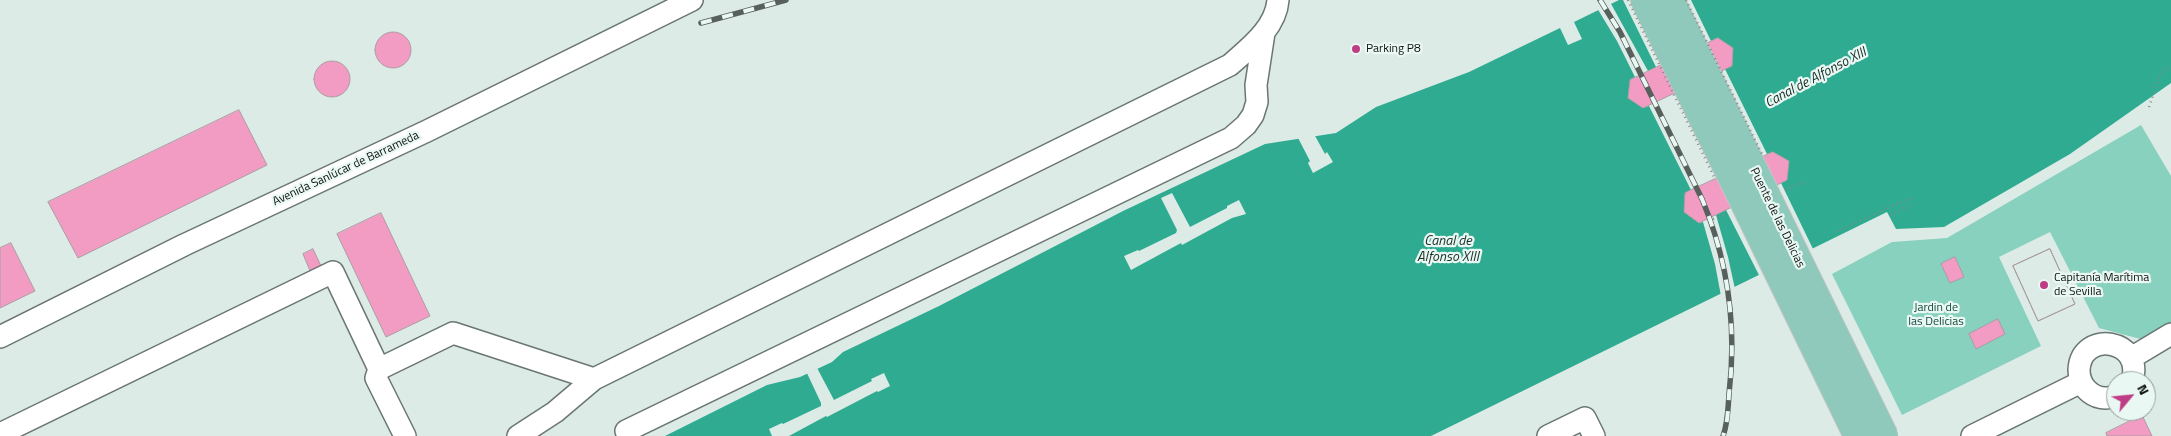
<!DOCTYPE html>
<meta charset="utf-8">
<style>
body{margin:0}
#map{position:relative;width:2171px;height:436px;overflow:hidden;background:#ddebe7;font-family:"Titillium Web",sans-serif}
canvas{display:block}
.north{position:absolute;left:2106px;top:371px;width:50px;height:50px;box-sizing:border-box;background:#eaf8f4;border:1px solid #929c99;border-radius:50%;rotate:62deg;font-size:14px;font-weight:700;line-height:20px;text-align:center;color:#0e1311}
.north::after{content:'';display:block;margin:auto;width:18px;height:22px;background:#bf3d84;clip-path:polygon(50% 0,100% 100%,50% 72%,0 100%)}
</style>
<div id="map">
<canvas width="2171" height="436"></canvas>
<div class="north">N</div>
</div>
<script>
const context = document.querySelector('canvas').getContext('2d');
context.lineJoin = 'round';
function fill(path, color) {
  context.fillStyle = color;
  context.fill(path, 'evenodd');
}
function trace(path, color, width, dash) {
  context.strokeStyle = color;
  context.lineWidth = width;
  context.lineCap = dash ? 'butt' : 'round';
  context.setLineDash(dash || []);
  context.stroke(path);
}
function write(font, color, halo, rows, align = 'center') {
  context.font = font + ' "Titillium Web",sans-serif';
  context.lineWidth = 4.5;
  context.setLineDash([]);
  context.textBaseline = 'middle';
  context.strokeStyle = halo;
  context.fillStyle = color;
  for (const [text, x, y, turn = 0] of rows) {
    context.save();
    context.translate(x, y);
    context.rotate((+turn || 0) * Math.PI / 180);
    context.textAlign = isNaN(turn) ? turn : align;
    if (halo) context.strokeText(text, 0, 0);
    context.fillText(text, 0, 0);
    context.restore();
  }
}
fill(new Path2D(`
 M2141,125L2171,176V327L2148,341L2099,328L2050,232L1999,257L2041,346L1902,415L1832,274L1892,242L1947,238Z`), '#88d1be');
fill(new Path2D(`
 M1619,0H2171V83L2070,154L1944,227L1896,229L1887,212L1431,436H665L767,385L800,377L832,362L843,352L939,306L1123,211L1265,144L1336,133L1376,107L1469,72L1560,28L1568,45L1582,39L1574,22Z`), '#2fab92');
fill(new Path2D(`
 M1623,0H1691L1711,41L1718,38L1733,48L1732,66L1725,69L1767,154L1773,152L1789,161L1787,180L1781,183L1814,251L1760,277L1726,210L1716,215L1728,257L1735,289L1721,296L1715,264L1703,222L1699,223L1684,212L1685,193L1691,190L1649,106L1643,108L1628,98L1630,80L1635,77L1617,41L1597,8L1610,2L1648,71L1656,67Z
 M1314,134L1325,154L1327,152L1333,162L1313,173L1308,163L1310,161L1297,136Z
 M1172,193L1190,227L1227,208V206L1239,200L1246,214L1232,218L1182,245L1181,243L1131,270L1124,256L1138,250L1139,251L1176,233L1177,230L1161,198Z
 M816,366L834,400L872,381L871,379L884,373L890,386L878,392L877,391L827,417L826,416L789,436H772L769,429L782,423L783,424L821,406V403L806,371Z`), '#ddebe7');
const building = new Path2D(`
 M375 50a18 18 0 1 1 36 0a18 18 0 1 1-36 0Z
 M1718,38L1733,48L1732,66L1643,108L1628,98L1630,80Z
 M314 79a18 18 0 1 1 36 0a18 18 0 1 1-36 0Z
 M239,110L267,165L78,258L48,202Z
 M1773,152L1789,161L1787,180L1699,223L1684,212L1685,193Z
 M381,213L430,316L386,337L337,234Z
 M11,243L35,291L0,308V248Z
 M313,249L322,268L311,273L303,254Z
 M2050,249L2075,304L2038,321L2013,266Z
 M2050,249L2075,304L2038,321L2013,266Z
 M1955,257L1964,277L1950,283L1941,264Z
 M1998,319L2005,334L1976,349L1969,334Z
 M2142,415L2152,436H2107L2106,433Z`);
fill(building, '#f29cc4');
trace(building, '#a99da2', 1);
const minor = new Path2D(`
 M0,337L184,245L427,131L692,0
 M2131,358L2171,334
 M379,369L376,378L405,436
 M2116,396C2106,400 2095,398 2087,390C2082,385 2079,378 2079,370C2081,329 2145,339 2132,381
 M626,431L1231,138L1246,125L1253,115L1257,102L1256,85L1264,33
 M0,434L333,272L379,369L453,333L594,379L1230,65C1249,48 1276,28 1278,0
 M518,436L555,412L594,379
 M1548,436L1585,418L1594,436
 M1972,436L2081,382`);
const major = new Path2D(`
 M1645,0L1735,183
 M1670,0L1755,173`);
trace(minor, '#6a7672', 24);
trace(major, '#c5c6c6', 30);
trace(new Path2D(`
 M2149,107L2161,72L2171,67
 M1785,190L1807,181
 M1890,215L1913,204
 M1713,219L1727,213
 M1837,231L1911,198`), '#808a87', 2.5, [1, 4]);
trace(minor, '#fff', 21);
trace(major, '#8ec9bb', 28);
const rail = new Path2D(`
 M1600,0L1620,32L1702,199C1728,261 1737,327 1729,394C1728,408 1728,423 1723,436
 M701,23L786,0`);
trace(rail, '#58605d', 5.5);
trace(rail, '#eaf8f4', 4, [11]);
const majorBridge = new Path2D(`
 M1755,173L1884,436
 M1735,183L1858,436`);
trace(majorBridge, '#c5c6c6', 30, []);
trace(new Path2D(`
 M1628,0L1715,179
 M1686,0L1762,154`), '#808a87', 2.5, [1, 4]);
trace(majorBridge, '#8ec9bb', 28);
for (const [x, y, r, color] of [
 [1356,49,5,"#bf3d84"],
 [2044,285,5,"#bf3d84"]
]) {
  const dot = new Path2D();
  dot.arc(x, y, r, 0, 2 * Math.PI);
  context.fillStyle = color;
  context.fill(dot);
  trace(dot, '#eaf8f4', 2);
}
write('12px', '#0e1311', '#eaf8f4', [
 ["Parking P8",1366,49],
 ["Capitanía Marítima",2054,278],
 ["de Sevilla",2054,292]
], 'left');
write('12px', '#0e1311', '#eaf8f4', [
 ["Avenida Sanlúcar de Barrameda",346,169,-25],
 ["Puente de las Delicias",1777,218,64]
]);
write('12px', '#16493d', '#eaf8f4', [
 ["Jardin de",1936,308],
 ["las Delicias",1936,322]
]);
write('italic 14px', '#1a2e29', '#eaf8f4', [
 ["Canal de Alfonso XIII",1816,78,-28],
 ["Canal de",1448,242],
 ["Alfonso XIII",1448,258]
]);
</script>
